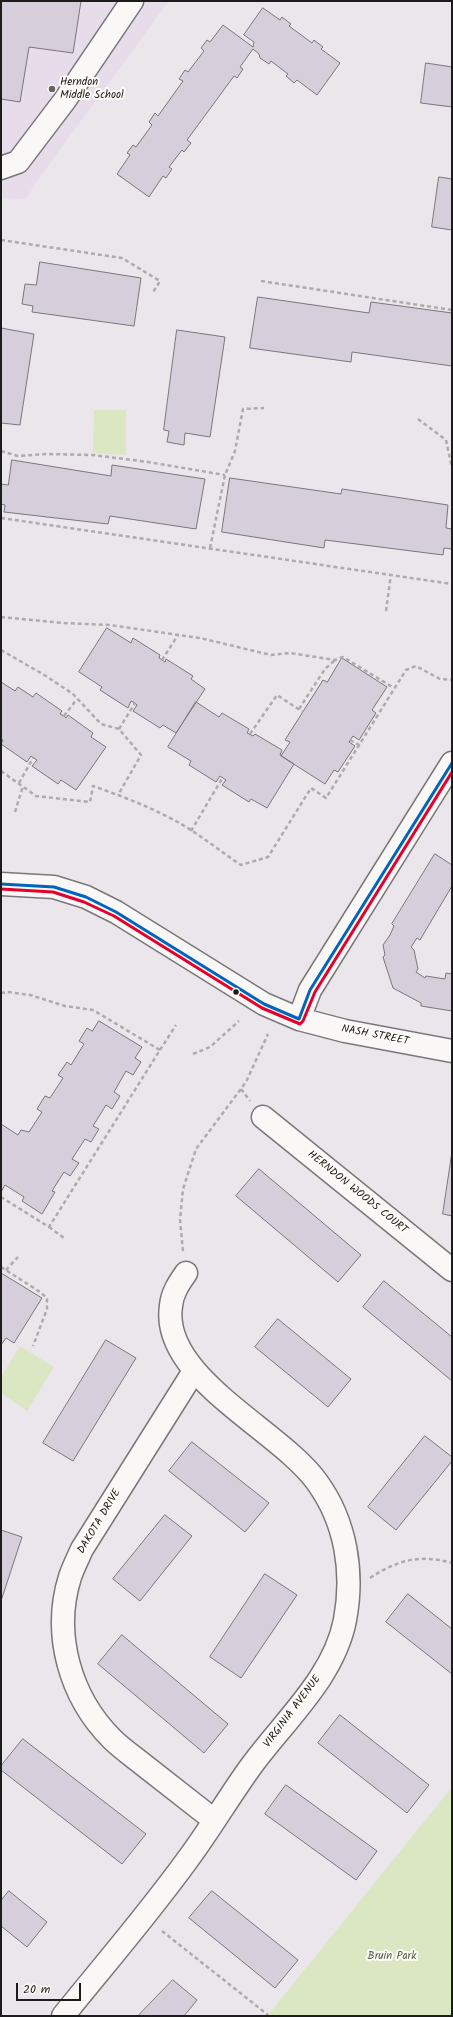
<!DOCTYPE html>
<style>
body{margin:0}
#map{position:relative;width:453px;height:2017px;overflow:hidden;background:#ebe6ec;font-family:Kalam,sans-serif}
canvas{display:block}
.frame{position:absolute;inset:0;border:2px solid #1c1c1c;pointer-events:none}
.scale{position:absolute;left:16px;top:1983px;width:65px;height:18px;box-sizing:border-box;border:2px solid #1c1c1c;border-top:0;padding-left:5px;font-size:12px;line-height:14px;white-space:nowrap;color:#1c1c1c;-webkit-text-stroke:3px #fdfcf7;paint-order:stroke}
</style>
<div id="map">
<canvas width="453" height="2017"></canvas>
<div class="frame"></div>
<div class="scale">20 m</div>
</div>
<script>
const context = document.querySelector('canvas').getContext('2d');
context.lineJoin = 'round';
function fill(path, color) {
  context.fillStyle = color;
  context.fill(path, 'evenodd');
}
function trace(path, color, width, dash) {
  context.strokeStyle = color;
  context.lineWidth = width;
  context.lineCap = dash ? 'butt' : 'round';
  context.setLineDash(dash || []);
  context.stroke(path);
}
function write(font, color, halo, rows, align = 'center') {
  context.font = font + ' Kalam,sans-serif';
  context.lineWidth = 4;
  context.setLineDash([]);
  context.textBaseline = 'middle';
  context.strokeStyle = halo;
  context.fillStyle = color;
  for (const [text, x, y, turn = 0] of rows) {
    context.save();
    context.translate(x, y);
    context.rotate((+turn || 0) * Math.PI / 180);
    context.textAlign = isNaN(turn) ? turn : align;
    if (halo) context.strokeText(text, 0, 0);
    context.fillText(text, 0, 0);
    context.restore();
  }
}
fill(new Path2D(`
 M1,1H169L39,178L26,199L1,198Z`), '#e6dcea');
fill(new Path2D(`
 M94,410H126V455L93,453Z
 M20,1346L54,1367L27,1411L1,1393V1377Z
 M452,1787V2016H267L268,2015Z`), '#dbe7c2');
const building = new Path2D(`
 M1,1H81L73,53L29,47L20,102L1,99Z
 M263,8L280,20L282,17L291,24L289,26L312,43L314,40L323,47L321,49L340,63L317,95L297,80L294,83L286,76L288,74L271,61L269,64L260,58L259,54L253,49L240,67L243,69L237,78L234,76L187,140L191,143L184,152L182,150L169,167L172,169L166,178L163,176L149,197L117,174L130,155L127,153L133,145L136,147L152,125L149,122L155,113L158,116L183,81L179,79L185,70L188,72L204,51L201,48L207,40L210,42L223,25L253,47L254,42L244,35Z
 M426,63L452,67V107L421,103Z
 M439,177L452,179V230L432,227Z
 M40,262L141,278L134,326L32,312L33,306L22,304L25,284L36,285Z
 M258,297L369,313L371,302L452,313V366L352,352L351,362L250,348Z
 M1,328L34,334L20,425L1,423Z
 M177,330L225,337L210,437L185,433L184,445L167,442L169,431L164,430Z
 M12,460L111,476L112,465L205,479L196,529L110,516L108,524L4,512L5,505L1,504V484L8,485Z
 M230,478L341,494L342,489L448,505L446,528L452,529V549L444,548L443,555L325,540L324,548L222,532Z
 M107,628L131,643L133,638L160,655L159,658L165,662L166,659L193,676L191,679L205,689L176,733L163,725L160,728L133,711L137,705L135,703L131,701L128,708L100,690L102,687L79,672Z
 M342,658L387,687L372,710L376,713L359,740L353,736L349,742L355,746L338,772L334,770L325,784L281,756L290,742L285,740L323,680L327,682Z
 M1,682L15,691L18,687L33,697L36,693L62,711L60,714L64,716L66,718L68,715L93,733L91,737L106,747L76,790L61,780L58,784L32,766L37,760L31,756L27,762L1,744L3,740L1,739Z
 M196,702L219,717L222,713L249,729L247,733L253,736L255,734L282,750L280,755L294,764L267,808L251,799L249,802L222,785L226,780L220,776L216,782L189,765L191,761L168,747Z
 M435,854L452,865V886L420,940L417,938L411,947L414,950L418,969L416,972L425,978L426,976L445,979L446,973L452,974V1011L421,1006V1003L393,988L383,957L385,955L383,945L390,935L394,926L392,924Z
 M99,1021L142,1047L135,1058L141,1062L133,1075L126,1071L114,1092L120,1096L112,1109L106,1105L93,1126L99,1129L91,1142L85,1139L72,1159L79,1163L70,1176L64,1172L52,1191L55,1192L42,1214L22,1201L24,1197L5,1185L1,1192V1124L18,1135L21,1130L29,1132L42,1112L37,1109L45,1096L50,1098L63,1078L58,1075L67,1062L71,1065L84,1044L79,1041L87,1028L92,1031Z
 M452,1152V1216L443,1214Z
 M259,1169L361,1255L338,1282L236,1196Z
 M1,1273L42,1298L14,1343L6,1338L1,1345Z
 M384,1281L452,1337V1381L363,1307Z
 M278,1319L351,1379L328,1407L255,1347Z
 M106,1340L136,1358L73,1461L43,1443Z
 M425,1436L452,1457V1461L396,1530L368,1507Z
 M192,1442L269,1503L245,1532L169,1471Z
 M165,1515L192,1536L140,1601L113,1579Z
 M1,1530L22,1537L1,1601Z
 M265,1574L297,1595L241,1678L210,1657Z
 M408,1594L452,1629V1674L386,1622Z
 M122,1635L228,1724L204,1753L98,1664Z
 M340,1715L429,1785L407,1813L318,1743Z
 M23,1739L146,1834L122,1864L1,1770V1766Z
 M286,1785L377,1851L356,1880L265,1814Z
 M9,1891L47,1922L27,1947L1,1926V1901Z
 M212,1891L298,1960L275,1988L189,1918Z
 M173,1980L197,2000L184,2016H138Z`);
fill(building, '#d6ceda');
trace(building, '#79777a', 1);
const minor = new Path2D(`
 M1,168L18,162L65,100L132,1
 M1,884L54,887L86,897L116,912L264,1004L299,1019L345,1031L452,1051
 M299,1019L310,990L452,763
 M263,1117L452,1270
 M194,1371L82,1549C78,1558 73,1568 70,1577C52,1634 70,1697 112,1739C122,1749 134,1757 145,1766C168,1784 191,1802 214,1820
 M63,2016C105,1964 149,1913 188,1859C211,1828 230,1795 252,1765C285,1720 334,1677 345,1620C354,1572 346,1522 317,1482C280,1430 160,1377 171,1306C172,1293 179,1283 186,1273`);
trace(minor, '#79777a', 25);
trace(new Path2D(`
 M1,240L122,258L160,281L152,294
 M261,281L452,310
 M418,419L446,440L452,468
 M1,451L18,456L46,454L93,455L148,462L225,475
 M1,518L452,584
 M210,548L225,475L235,451L243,409L264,408
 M386,611L391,574
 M1,617L63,623L110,625L200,638L271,655L290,653L335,660L343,657L394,688
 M1,650L46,676L73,694L101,724L119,729L141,755L118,795
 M162,660L178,635
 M299,709L325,669L335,660
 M64,716L77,699
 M119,729L135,703
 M250,734L277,695L303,712
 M350,740L359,745
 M1,771L36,796L90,802L93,786C127,798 161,811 191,830C208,841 224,854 241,865L268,857L311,788L326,798L406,670L416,666L440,679L452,680
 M19,783L33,758
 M15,812L23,786
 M191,831L223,777
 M1,993L8,992L30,995L65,1006L93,1010L160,1050L49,1227L1,1197
 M160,1050L176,1025
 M193,1054L210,1047L239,1021
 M241,1089L250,1101
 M49,1227L64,1238
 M183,1251L180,1220L183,1189L196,1149L246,1082L268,1034
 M1,1267L40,1292L47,1298V1309L33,1346
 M6,1270L18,1257
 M370,1578C397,1560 420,1554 452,1563
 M162,1931L268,2015`), '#adabab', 2.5, [4, 3]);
trace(minor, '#f9f8f7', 22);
trace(new Path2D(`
 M1,884L54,887L86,897L116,912L264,1004L299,1019L310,990L452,763`), '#0065bd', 3);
trace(new Path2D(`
 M1,889L53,892L84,902L114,916L262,1008L300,1024L303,1021L315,992L452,772`), '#e4002b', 3);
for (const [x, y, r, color] of [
 [52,89,4,"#646365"],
 [236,992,3.5,"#1c1c1c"]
]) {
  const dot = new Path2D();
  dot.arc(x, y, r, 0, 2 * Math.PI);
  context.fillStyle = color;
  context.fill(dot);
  trace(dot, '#fdfcf7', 1.5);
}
write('11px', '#1c1c1c', '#fdfcf7', [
 ["Herndon",60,83],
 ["Middle School",60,96]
], 'left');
write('11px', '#1c1c1c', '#fdfcf7', [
 ["NASH STREET",375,1036,11],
 ["HERNDON WOODS COURT",357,1193,39],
 ["DAKOTA DRIVE",100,1522,-59],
 ["VIRGINIA AVENUE",293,1712,-53]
]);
write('11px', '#515943', '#fdfcf7', [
 ["Bruin Park",392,1957]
]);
</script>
